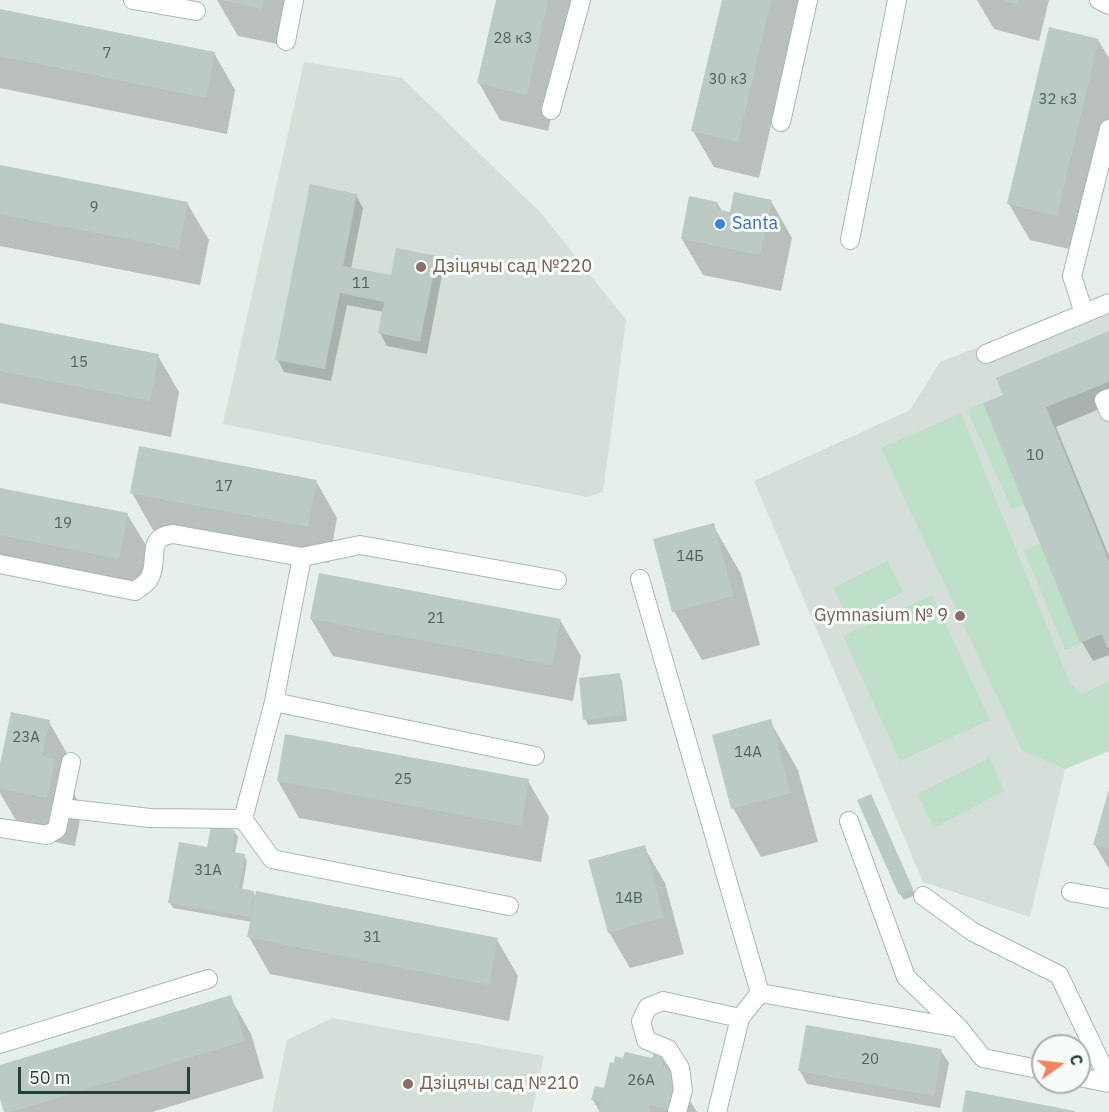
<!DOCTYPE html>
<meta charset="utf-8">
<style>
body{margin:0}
#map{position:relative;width:1109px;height:1112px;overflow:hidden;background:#e6efeb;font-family:"IBM Plex Sans",sans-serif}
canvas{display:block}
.north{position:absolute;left:1031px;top:1034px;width:60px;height:60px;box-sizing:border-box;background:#f7fbf9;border:2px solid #a3b1ad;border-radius:50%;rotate:75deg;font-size:16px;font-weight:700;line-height:24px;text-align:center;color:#24423a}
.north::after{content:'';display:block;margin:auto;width:21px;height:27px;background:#f4845f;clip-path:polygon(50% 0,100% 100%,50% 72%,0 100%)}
.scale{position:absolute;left:18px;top:1067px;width:172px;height:27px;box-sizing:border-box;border:3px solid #24423a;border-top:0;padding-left:8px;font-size:18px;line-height:21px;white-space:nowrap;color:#24423a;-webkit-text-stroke:4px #f7fbf9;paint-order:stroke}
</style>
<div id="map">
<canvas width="1109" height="1112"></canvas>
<div class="north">С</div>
<div class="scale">50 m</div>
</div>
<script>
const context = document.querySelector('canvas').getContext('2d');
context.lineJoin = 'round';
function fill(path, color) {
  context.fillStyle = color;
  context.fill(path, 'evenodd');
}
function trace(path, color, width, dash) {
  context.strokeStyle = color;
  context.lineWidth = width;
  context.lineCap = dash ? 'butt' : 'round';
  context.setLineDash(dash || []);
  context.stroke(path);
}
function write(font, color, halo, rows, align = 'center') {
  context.font = font + ' "IBM Plex Sans",sans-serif';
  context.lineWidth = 6;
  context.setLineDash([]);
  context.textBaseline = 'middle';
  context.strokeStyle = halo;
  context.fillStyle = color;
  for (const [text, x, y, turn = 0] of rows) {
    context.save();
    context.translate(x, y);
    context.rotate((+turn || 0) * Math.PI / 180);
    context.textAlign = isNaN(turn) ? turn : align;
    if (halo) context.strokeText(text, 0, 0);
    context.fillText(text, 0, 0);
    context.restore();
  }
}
fill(new Path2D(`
 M304,62L402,78L542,214L626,320L603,492L587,497L223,424Z
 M1109,296V751L1065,769L1030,917L923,882L754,481L910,410L940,362Z
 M332,1018L544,1056L532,1112H272L287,1040Z`), '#d4dfda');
fill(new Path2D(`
 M983,403L1024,505L1012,509L967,410Z
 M961,413L1070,683L1082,694L1109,681V751L1065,769L1022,750L881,448Z
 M1040,544L1080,643L1065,650L1024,550Z
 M888,561L903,592L850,620L833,588Z
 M932,595L990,720L900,761L843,636Z
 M990,758L1004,791L934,828L917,794Z`), '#bfe0c8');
fill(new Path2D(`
 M217,0H291L283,45L238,36Z
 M498,0H577L548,131L500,120L479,83Z
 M723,0H798L799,2L759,178L714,167L693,131Z
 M977,0H1049L1039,41L994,29Z
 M0,10L214,53L235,90L227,134L0,88Z
 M1098,40L1109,58V121L1078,251L1030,240L1009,204Z
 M0,167L187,203L209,240L200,285L0,246Z
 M356,195L363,208L351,269L392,277L436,257L443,270L427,354L387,346L380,333L384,312L347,305L331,381L284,372L277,359Z
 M771,201L792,238L781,291L703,275L682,239L717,203L723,212L731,214Z
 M0,324L158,356L179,392L171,437L0,403Z
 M1109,333V405L1056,427L1109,556V655L1093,661L1082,642L1005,396Z
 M316,481L337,518L329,563L153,530L132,493Z
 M0,489L127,514L149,550L140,595L0,567Z
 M713,525L741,574L760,645L702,660L674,611Z
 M311,619L560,620L581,656L573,701L333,656Z
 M619,675L622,681L627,721L588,725L585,719Z
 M770,721L798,770L818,842L761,857L733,808Z
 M49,722L77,771L73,792L82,809L75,846L25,836L0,793V771Z
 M278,781H528L549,817L541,862L299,818Z
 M1109,792V869L1095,845Z
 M874,801L915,895L904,900L900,894Z
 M234,831L238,837L235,854L244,855L247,861L242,890L253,892L256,898L497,940L518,976L509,1021L270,974L249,937L252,922L173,908L170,902L208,848Z
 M644,847L665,883L684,954L630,968L609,932Z
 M230,997L251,1034L264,1078L152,1112H5L0,1094V1067Z
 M941,1051L949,1063L940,1108L807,1084L800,1071Z
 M662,1058L697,1112H600L593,1100L605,1090L615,1065L624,1059Z`), '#0003');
fill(new Path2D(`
 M221,0H264L262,9Z
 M496,0H548L527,95L477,83Z
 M722,0H771L738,142L691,131Z
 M1002,0H1020L1018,5Z
 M0,9L215,52L206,98L0,56Z
 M1049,27L1099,39L1057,216L1007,204Z
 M0,165L188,202L179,249L0,214Z
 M310,184L357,194L343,266L391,275L396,248L437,256L420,342L378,333L384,302L340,293L325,369L275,360Z
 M734,192L772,200L760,255L681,239L689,196L718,202L717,209L730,212Z
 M0,323L159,354L150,401L0,371Z
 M1109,331V382L1046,407L1109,561V647L1107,648L1102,634L1080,643L983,403L1003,395L996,378Z
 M139,446L317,480L308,527L130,493Z
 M0,488L128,513L119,559L0,535Z
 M714,523L733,596L672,612L653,539Z
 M319,573L561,619L552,665L310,619Z
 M620,673L624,715L583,720L579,678Z
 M11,712L50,720L42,756L55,759L47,798L0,788V764Z
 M771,719L791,793L731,809L712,735Z
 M285,734L529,779L521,826L277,781Z
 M1109,789V849L1093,845Z
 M871,794L913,889L899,895L857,800Z
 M211,826L235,830L232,852L245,854L239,888L254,891L250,917L168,903L179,842L207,847Z
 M645,845L664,917L608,933L588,860Z
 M256,891L498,938L489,985L247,937Z
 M231,995L245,1041L11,1112H4L0,1099V1065Z
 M806,1025L942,1049L934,1096L798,1071Z
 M655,1051L664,1057L662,1065L678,1077L671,1110L650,1105L649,1112H599L601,1102L591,1100L595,1086L604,1088L610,1062L614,1063L615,1056L623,1058L625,1052L652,1058Z
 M966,1090L1075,1111L1074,1112H962Z`), '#bbcac4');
const minor = new Path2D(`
 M133,0L196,11
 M1099,0L1109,5
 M286,41L294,0
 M551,110L581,0
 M781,122L808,0
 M850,240L897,0
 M1084,313L1072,276L1109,129
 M986,354L1109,303
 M1109,398L1104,400L1109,412
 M302,557L274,702L243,819L272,859L509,906
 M0,564L135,591C140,587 146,584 149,579C160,562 144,537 173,534L302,557L360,545L557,580
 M640,579L760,993
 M274,702L535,756
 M62,808L150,818L243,819
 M849,821L906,977L959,1028
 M0,828L47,835L57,829L71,762
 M1071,892L1109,899
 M923,896L973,932L1059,975L1109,1080
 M760,993L959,1028L983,1058L1043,1070
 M0,1044L208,979
 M1079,1077L1109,1083
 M677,1112L683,1090L680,1068L668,1049L646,1040L641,1021L648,1007L663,1001L740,1018
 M717,1112L740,1018L760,993`);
trace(minor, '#a8b8b2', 20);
trace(minor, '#fff', 18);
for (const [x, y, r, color] of [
 [720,224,6,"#3f7fe0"],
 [421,267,6,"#8d6e63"],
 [960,616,6,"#8d6e63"],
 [408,1084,6,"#8d6e63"]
]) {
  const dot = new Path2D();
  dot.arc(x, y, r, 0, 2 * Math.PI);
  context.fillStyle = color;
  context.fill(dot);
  trace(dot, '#f7fbf9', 2);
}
write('15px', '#4a645c', null, [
 ["28 к3",513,39],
 ["7",107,54],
 ["30 к3",728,80],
 ["32 к3",1058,100],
 ["9",94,208],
 ["11",361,284],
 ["15",79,363],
 ["10",1035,456],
 ["17",224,487],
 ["19",63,524],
 ["14Б",690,557],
 ["21",436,619],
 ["23А",26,738],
 ["14А",748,753],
 ["25",403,780],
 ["31А",208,871],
 ["14В",629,899],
 ["31",372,938],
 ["20",870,1060],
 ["26А",641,1081]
]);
write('18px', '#366cbe', '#f7fbf9', [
 ["Santa",732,224]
], 'left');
write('18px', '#785e54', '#f7fbf9', [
 ["Дзіцячы сад №220",433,267],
 ["Gymnasium № 9",948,616,"right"],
 ["Дзіцячы сад №210",420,1084]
], 'left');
</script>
